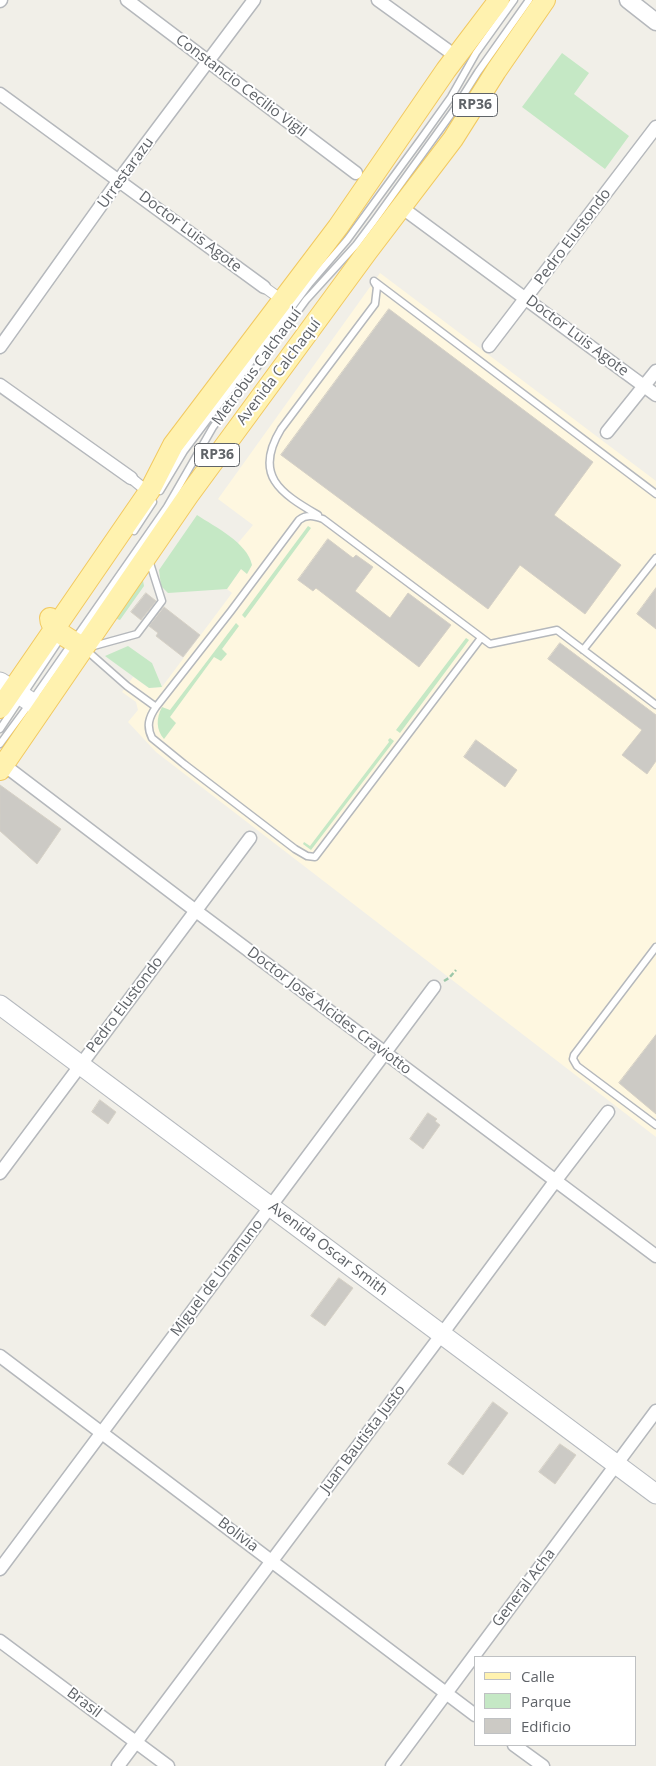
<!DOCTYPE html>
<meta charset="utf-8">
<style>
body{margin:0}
#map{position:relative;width:656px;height:1766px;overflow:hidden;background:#f1efe8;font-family:"Open Sans",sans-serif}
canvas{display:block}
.legend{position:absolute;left:474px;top:1656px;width:162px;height:90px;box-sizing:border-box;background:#fff;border:1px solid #bfc1c3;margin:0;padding:6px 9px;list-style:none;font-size:15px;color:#5f6368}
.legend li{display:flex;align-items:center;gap:10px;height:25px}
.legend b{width:25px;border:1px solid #bfc1c3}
</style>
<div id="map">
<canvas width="656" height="1766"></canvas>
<ul class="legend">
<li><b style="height:6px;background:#fff2af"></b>Calle</li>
<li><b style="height:14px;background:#c5e8c5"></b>Parque</li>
<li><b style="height:14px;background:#cccac5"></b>Edificio</li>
</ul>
</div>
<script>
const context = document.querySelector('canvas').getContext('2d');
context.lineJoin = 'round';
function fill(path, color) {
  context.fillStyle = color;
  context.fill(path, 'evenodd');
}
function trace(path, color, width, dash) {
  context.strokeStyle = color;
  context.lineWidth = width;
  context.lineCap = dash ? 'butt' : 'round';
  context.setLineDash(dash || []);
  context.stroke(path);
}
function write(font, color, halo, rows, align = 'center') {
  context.font = font + ' "Open Sans",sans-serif';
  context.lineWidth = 4;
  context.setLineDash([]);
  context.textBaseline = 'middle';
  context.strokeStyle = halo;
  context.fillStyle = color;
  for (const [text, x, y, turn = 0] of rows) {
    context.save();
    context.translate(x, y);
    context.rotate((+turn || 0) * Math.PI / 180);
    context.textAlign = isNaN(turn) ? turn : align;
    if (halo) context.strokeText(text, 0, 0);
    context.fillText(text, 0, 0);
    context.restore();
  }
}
fill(new Path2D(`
 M380,273L656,481V1137L156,752L128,722L138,710L136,702L122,692L133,677L149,688L162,687L232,593L227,589L241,569L247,573L252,565L250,558L238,543L253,525L218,499Z`), '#fef7e0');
fill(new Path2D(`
 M562,53L589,73L574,94L629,136L605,169L522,107Z
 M197,515C215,527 247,542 252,565L247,574L241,569L227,589L168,593L161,586L159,570Z
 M308,526L311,528L245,618L242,615Z
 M142,575L144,586L120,620L111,617Z
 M236,623L239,626L222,649L227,654L221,661L214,657L170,717L176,723L164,739C156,730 156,718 162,707L170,710Z
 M466,638L469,640L400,733L396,730Z
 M128,646L152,663L162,687L149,688L105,656Z
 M390,738L394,741L311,850L303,844L304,842L310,846L389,742L388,740Z`), '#c5e8c5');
const building = new Path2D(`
 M389,309L593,462L554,515L621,565L585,614L520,565L488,609L281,455Z
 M328,539L353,558L356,555L373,567L355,591L390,618L408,593L451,625L419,667L316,588L313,591L298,580Z
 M656,588V629L637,614Z
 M146,593L156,601L141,620L131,612Z
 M164,607L200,635L183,657L156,636L158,633L149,626Z
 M560,643L656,715V761L647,774L622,755L642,730L548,659Z
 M476,740L517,770L505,787L464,757Z
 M0,785L61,829L37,864L0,831Z
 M656,1035V1114L619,1083Z
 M100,1100L116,1112L108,1124L92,1112Z
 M428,1113L437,1119L435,1121L440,1125L423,1149L410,1139Z
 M339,1278L353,1288L325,1326L311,1316Z
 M493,1402L508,1413L463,1475L448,1464Z
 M560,1444L576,1455L555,1484L539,1472Z`);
fill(building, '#cccac5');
trace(building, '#d6d1c6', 1);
const service = new Path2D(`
 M374,281L656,494
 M160,491L184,451L310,283L347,240L421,139L451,97L476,53L514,0
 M318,515C280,493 253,475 281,429L375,304L377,287L374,282
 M134,531L153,502
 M481,638L315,857L307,856L295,849L184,764L152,738C146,726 149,717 156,707L231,611L299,520C307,514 314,516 323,519L490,644L557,630L656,705
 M90,647L137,634L162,601L149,560
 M85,649L127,686L156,707
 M583,650L656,558
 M0,729L62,636
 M0,744L31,702L167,507L213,427L306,300L356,245L374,221L454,110L478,72L529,0
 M656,947L574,1055L573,1059L577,1066L656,1125`);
const pedestrian = new Path2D(`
 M264,287L282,300
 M131,478L142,487`);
const minor = new Path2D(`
 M127,0L356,173
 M378,0L457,57
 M0,1L1,0
 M0,94L264,287
 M401,207L656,395
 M489,346L656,127
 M0,347L119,180L254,0
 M0,385L131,478
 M607,432L656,371
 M4,765L196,911L656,1256
 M0,1173L250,838
 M0,1356L475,1715
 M0,1569L434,987
 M0,1641L168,1766
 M514,1745L543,1766
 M118,1766L442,1334L556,1180L608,1112
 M392,1766L656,1411`);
const tertiary = new Path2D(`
 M628,0L656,22`);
const secondary = new Path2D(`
 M0,682L42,709
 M0,1005L656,1494`);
const primary = new Path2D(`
 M50,618C50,631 74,641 84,648
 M0,708L150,490L173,445L338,227L446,70L499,0
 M0,770L188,496L367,252L453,139L496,71L545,0`);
trace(service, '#b5b8bc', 9);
trace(pedestrian, '#b5b8bc', 12);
trace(minor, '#b5b8bc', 15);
trace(tertiary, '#b5b8bc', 19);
trace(secondary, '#b6babf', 21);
trace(primary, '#f2c960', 22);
trace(new Path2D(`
 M444,981L449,978L456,970`), '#9cc7a9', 2.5, [5, 2.5]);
trace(service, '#fff', 6);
trace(pedestrian, '#fff', 10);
trace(minor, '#fff', 12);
trace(tertiary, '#fff', 16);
trace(secondary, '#fff', 19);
trace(primary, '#fff2af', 20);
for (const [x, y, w] of [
 [475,105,45],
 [217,455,45]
]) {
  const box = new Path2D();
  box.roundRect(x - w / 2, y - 11.5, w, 23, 4);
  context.fillStyle = '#fff';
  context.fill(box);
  trace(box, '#5f6368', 1);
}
write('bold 14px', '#5f6368', null, [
 ["RP36",475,105],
 ["RP36",217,455]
]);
write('15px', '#5f6368', '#fff', [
 ["Constancio Cecilio Vigil",241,86,37],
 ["Urrestarazu",126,173,-54],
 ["Doctor Luis Agote",190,232,37],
 ["Pedro Elustondo",573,237,-53],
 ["Doctor Luis Agote",577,336,37],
 ["Metrobus Calchaquí",257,367,-54],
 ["Avenida Calchaquí",279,372,-53],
 ["Pedro Elustondo",125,1005,-53],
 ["Doctor José Alcides Craviotto",329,1011,37],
 ["Avenida Oscar Smith",328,1249,37],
 ["Miguel de Unamuno",217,1278,-53],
 ["Juan Bautista Justo",363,1439,-53],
 ["Bolivia",238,1535,37],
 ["General Acha",524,1588,-53],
 ["Brasil",84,1703,37]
]);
</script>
